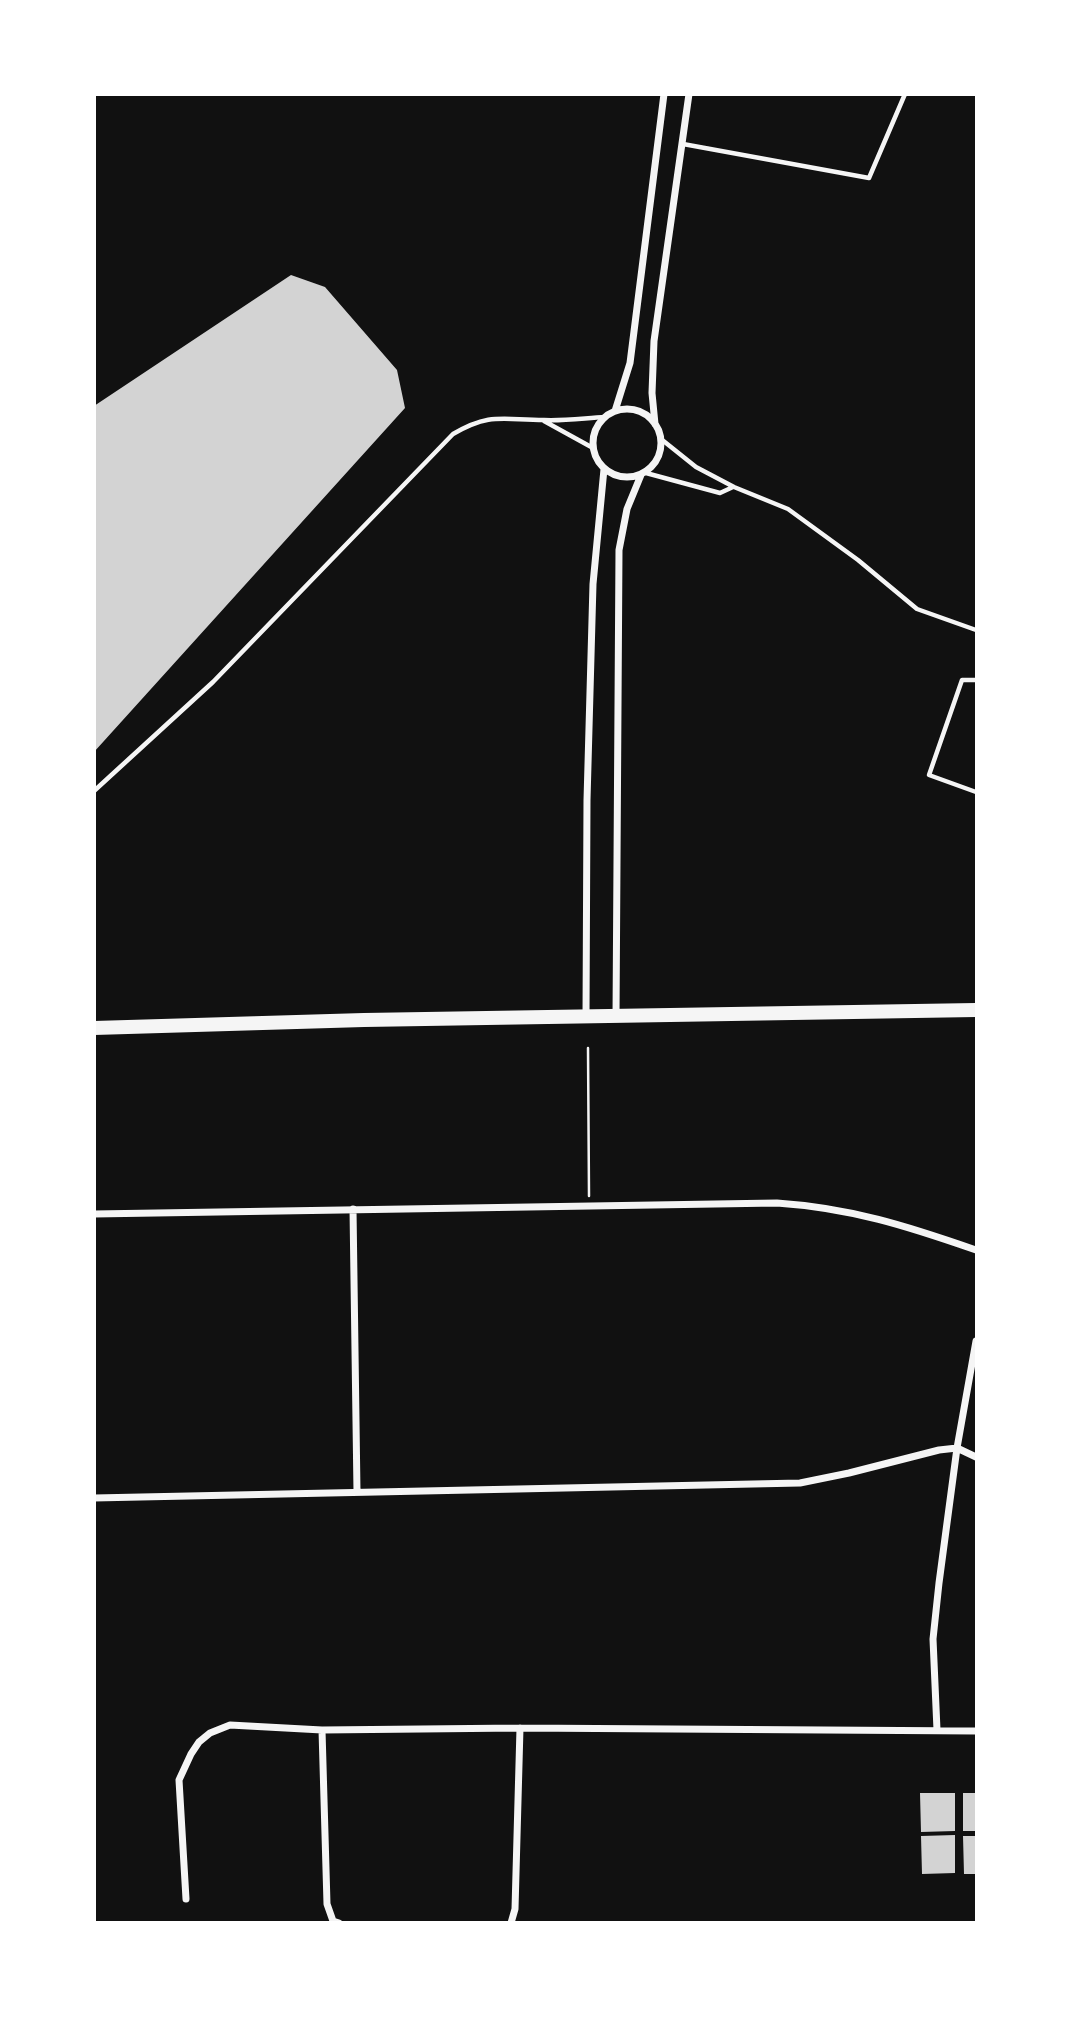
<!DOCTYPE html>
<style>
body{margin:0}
#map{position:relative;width:1071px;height:2017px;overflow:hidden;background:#111;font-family:"PT Sans Narrow",sans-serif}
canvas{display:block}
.frame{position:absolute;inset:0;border:96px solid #fff;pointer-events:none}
</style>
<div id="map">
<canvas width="1071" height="2017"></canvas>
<div class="frame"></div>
</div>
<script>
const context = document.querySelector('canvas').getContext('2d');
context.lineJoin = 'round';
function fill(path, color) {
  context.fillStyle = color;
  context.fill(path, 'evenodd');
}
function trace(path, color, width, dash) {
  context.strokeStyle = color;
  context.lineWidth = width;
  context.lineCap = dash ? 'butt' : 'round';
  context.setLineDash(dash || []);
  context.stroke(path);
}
fill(new Path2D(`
 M291,275L325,287L397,370L405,408L94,752V406Z
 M920,1793H955V1831L921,1832Z
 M963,1793H976V1831H963Z
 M955,1835V1873L922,1874L921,1836Z
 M963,1836H976V1874H964Z`), '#d3d3d3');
trace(new Path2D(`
 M588,1048L589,1196`), '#f5f5f5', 2.5);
trace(new Path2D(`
 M683,144L869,178L905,94
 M544,421L593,448
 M661,439L696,467L734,487L788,509L858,560L917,609L976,630
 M646,473L720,493L733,487
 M976,680H962L929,775L976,792
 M94,791L213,682L453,434C491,412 503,420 544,420C564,421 585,418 605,417`), '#f5f5f5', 4.5);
trace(new Path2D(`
 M593 443a34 34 0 1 1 68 0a34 34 0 1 1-68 0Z
 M615,411L630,363L664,94
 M655,424L652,393L654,341L689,94
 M586,1016L587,800L593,584L604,469
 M616,1016L619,550L627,509L641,475
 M353,1209L357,1492
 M94,1214L777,1203C851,1208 907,1226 976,1250
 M94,1498L800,1483L849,1473L939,1450L957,1448L976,1457
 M322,1730L327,1904L333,1921L339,1923
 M937,1730L933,1639L939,1583L957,1448L976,1341
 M186,1899L179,1780L191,1754L199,1742L210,1733L230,1725L322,1730L520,1728L976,1731
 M511,1923L515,1909L520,1728`), '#f5f5f5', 7);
trace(new Path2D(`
 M94,1028L364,1020L976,1010`), '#f5f5f5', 14);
</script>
